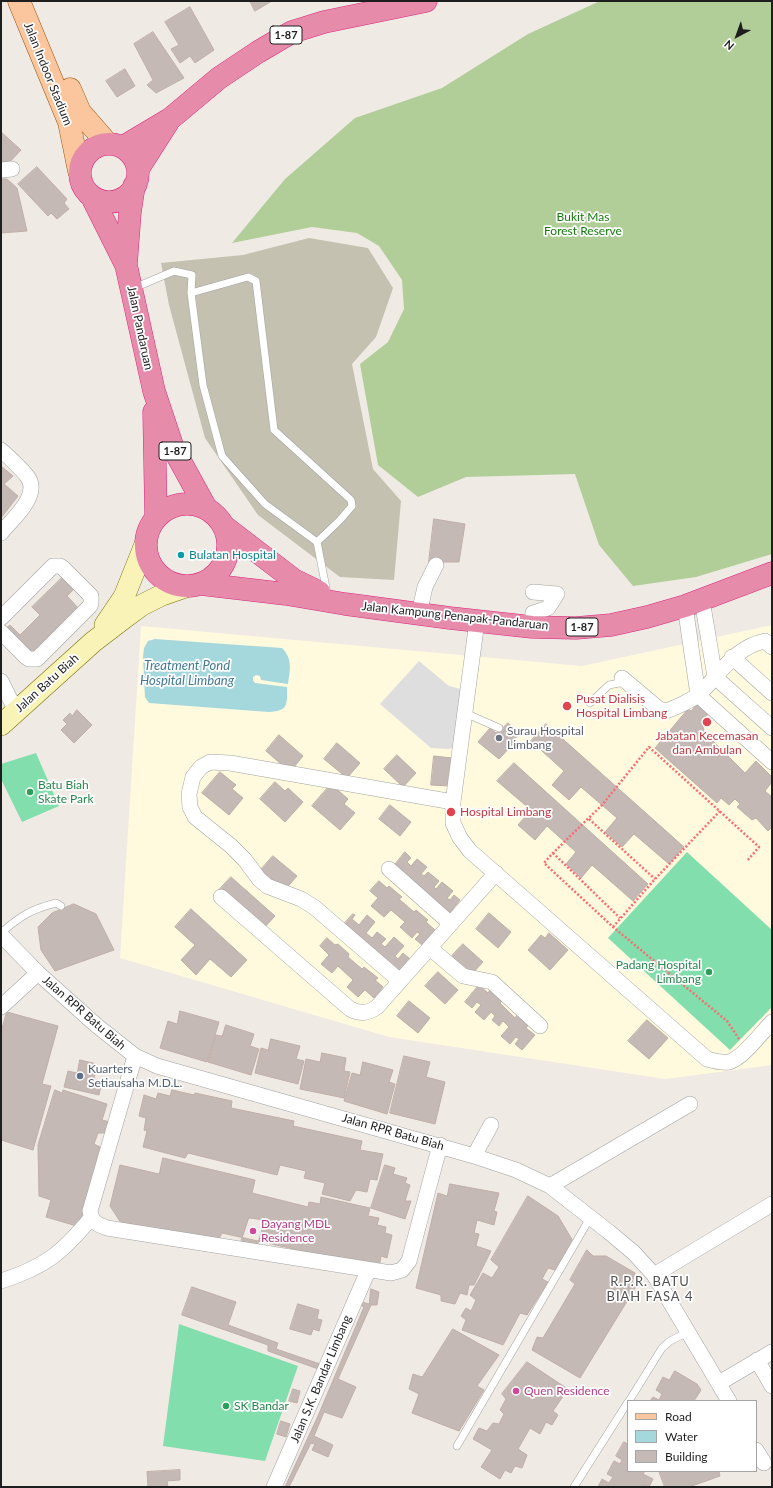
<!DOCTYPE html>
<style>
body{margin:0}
#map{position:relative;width:773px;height:1488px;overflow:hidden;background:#efeae4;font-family:Lato,sans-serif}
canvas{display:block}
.frame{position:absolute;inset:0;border:2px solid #1e1e1e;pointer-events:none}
.legend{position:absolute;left:627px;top:1400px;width:130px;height:72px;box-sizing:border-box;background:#fff;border:1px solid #a5a5a5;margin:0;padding:5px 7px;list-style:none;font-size:12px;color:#1e1e1e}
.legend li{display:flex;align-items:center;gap:8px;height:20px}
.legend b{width:20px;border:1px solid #a5a5a5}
.north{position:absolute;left:717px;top:16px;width:40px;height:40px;-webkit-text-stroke:3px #fff;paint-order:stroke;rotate:221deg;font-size:11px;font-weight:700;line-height:16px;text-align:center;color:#1e1e1e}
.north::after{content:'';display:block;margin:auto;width:14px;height:18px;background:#1e1e1e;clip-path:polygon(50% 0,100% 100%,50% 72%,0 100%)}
</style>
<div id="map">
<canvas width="773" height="1488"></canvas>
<div class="frame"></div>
<ul class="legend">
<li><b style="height:5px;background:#fbc59d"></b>Road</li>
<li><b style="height:11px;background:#a5d8dd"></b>Water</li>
<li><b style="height:11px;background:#c4b9b4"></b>Building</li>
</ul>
<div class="north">N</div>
</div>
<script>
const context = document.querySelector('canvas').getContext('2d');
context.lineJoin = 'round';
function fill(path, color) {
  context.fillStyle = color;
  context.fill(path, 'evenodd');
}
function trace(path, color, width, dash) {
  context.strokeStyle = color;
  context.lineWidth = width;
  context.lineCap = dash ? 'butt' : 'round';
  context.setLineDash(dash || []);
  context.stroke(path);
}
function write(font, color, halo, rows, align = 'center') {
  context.font = font + ' Lato,sans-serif';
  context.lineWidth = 3.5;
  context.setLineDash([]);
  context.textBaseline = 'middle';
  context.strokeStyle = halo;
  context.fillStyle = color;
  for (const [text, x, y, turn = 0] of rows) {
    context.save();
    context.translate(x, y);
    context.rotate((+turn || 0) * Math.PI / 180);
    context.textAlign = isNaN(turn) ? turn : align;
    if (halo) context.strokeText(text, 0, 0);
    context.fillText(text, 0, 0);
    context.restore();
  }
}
fill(new Path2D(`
 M772,625V1065L665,1079L389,1037L120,958L141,626L582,666Z`), '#fffade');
fill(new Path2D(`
 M309,238L368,248L393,288L376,337L352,364L373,469L401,501L394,580L340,577L258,515L205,438L169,305L161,263L243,255Z`), '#c4c1b0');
fill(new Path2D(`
 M600,1H772V554L696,577L633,586L599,545L575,474L466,477L418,497L378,465L360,364L388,342L404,309L402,280L379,246L357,233L312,227L232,243L285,179L355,118L442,88L528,34Z`), '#b1ce99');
fill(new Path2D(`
 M36,753L59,806L22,822L1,779V764Z
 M687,852L772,930V1007L730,1050L608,938Z
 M179,1324L298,1366L265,1461L163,1446Z`), '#83dead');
fill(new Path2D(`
 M419,661L449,686L461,689L457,746L449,749L431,748L380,704Z`), '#dedede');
fill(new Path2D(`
 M155,639L282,648C293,659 290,670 288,684L261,680L260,676L256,675L253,677V680L255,683L287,687C287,704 289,711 269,712L149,703L145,697L143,657L144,648L148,641Z`), '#a5d8dd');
const building = new Path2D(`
 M250,1H272L255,11Z
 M190,7L214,50L195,63L190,56L180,63L171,49L179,45L165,22Z
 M153,32L184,78L156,93L147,85L153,80L134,44Z
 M125,69L135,86L117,97L106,81Z
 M1,132L21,150L6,166L1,161Z
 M37,167L67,199L64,203L69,209L57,219L51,213L48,216L18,184Z
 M1,179H7L17,188L27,231L1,233Z
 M1,466L13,476L4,484L18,496L1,518Z
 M434,519L465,524L459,562H429Z
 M63,577L74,589L67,596L80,610L34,656L5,629L10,625L20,635L40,615L32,607Z
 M701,699L712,710L702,721L704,732L745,773L756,761L772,777V782L765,791L772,797V827L768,831L756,818L752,820L737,807L740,804L735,799L729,805L721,798L717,803L655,748L688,709L691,711Z
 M77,710L92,725L74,743L61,730L67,724L63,720L70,713L72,716Z
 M508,723L520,734L512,741L514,743L499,759L478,742L490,728L496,733L499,732Z
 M546,724L684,847L669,864L634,834L622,847L605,832L617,818L581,787L569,800L552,785L564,771L531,741Z
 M279,735L303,756L290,772L266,751Z
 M337,743L360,763L347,778L324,759Z
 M397,755L416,773L403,787L384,769Z
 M434,756L452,758L450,786L431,785Z
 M514,763L648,884L633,901L592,865L581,878L566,864L576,852L547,826L535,840L518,825L531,810L497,781Z
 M220,772L236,785L232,789L243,798L229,815L202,793Z
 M275,782L285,791L288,788L303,802L285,822L260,799Z
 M331,784L348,799L344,804L355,813L340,830L312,806Z
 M390,805L411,822L400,836L379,819Z
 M405,852L411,858L407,862L411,866L417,859L427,867L421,874L424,876L428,872L439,881L434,887L436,889L442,882L453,891L447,898L450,900L454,895L460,900L448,915L394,866Z
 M273,856L297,876L283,892L257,874Z
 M231,877L275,916L263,929L219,890Z
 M379,881L387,888L389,886L402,897L399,899L414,912L416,910L428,920L426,922L435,930L422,945L415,939L420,934L417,932L412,938L400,927L405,922L391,910L384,917L371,906L378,898L370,891Z
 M74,904L96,914L114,950L55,971L41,950L38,927L52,913Z
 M191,909L247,960L231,977L210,959L196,975L181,960L195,945L175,927Z
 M489,913L511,932L498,948L476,929Z
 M353,914L355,915L352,919L359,925L367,915L375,922L366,933L372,938L377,932L386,939L381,944L385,947L394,937L404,946L395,956L398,959L403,953L410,959L397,973L348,933L352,929L345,923Z
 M549,933L568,950L550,970L528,950L541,935L545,938Z
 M327,938L335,945L338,944L349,954L348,957L362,969L364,967L378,978L375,980L383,987L374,998L365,990L358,997L347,987L353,980L338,966L332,973L321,964L329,955L320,946Z
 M463,944L483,962L471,975L451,957Z
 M438,972L458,990L445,1004L425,986Z
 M479,985L488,993L490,990L502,1001L500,1003L515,1018L517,1015L529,1024L526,1028L535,1035L522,1050L515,1044L519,1039L516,1037L510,1044L501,1036L509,1027L503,1021L499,1026L492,1020L495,1016L491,1012L484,1020L475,1012L481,1005L477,1002L472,1008L465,1002Z
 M409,1001L430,1018L418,1033L397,1016Z
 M180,1011L219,1022L207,1062L160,1048L168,1021L177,1024Z
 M7,1012L58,1026L42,1084L51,1086L33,1150L1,1140V1032Z
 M647,1020L668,1038L649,1059L628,1041Z
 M226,1025L254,1034L250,1046L259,1049L251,1075L208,1062L216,1035L222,1036Z
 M271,1039L300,1046L296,1059L304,1061L298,1084L255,1073L261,1048L268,1050Z
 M322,1053L346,1058L344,1071L350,1072L344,1098L300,1089L306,1059L320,1062Z
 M404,1056L430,1062L426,1077L445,1082L435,1124L390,1113Z
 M80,1060L97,1064L94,1079L102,1081L99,1095L64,1087L68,1071L77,1073Z
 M363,1062L393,1070L389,1082L395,1084L387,1114L344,1101L352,1073L360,1075Z
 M55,1090L62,1093L63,1090L107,1104L102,1120L110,1122L107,1133H98L94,1144L100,1147L96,1159L99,1161L80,1227L46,1217L51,1200L39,1196L38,1145Z
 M172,1090L194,1095L195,1093L232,1101L231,1108L294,1121L293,1126L362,1141L360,1150L383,1154L377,1180L370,1179L367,1192L356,1190L350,1201L322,1194L325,1183L304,1178L306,1171L280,1165L277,1175L188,1153L185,1158L143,1147L147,1131L144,1130L146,1118L139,1116L144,1095L156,1099L158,1093L170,1096Z
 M163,1158L255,1180L252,1193L308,1207L309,1202L320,1204L321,1197L370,1208L368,1216L379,1218L377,1225L386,1227L385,1233L392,1235L387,1258L381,1256L379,1268L222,1233L219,1239L121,1223L110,1206L120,1165L159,1174Z
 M385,1165L395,1168L393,1174L407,1178L405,1183L410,1185L405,1201H411L405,1219L371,1208Z
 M450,1184L499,1193L494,1211L497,1212L494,1225L477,1220L474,1233L479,1234L476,1246L491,1251L474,1285H469L467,1295L460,1293L455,1304L441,1301V1295L416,1288L438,1193L447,1196Z
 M528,1196L558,1216L573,1241L555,1270L548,1268L542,1279L548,1282L527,1315L520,1313L503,1345L462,1330L466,1320L461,1316L466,1308L471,1311L476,1300L470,1295L483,1273L492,1278L499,1267L491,1260Z
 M249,1218L265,1220L257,1246L241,1242Z
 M587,1250L593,1256H606L635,1273L632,1282L637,1285L580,1378L532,1350L537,1337L543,1338L575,1284L570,1280Z
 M192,1287L236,1302L228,1325L278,1343L276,1349L323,1365L321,1370L268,1351V1345L182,1315Z
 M371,1289L379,1292L377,1305H371L338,1379L356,1387L342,1418L324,1412L314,1436L333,1445L328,1457L312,1450L315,1444L311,1443L289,1487H285L318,1416L364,1307L360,1305L362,1302L369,1304Z
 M298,1304L319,1310L317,1319L322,1320L319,1331L313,1329L311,1335L290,1329Z
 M453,1329L499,1355L477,1386L484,1390L459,1431L412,1413L419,1394L409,1389L413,1374L422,1377Z
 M527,1362L568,1389L553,1411L558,1415L552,1425L546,1422L540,1434L530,1428L518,1449L527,1455L522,1468L515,1466L511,1473L505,1470L500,1479L481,1467L492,1450L473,1439L479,1428L487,1431L493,1423L499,1424L504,1414L500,1410L506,1399L502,1394Z
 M675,1371L697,1384L701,1390L694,1401H650L653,1397L659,1400L662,1394L656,1390L663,1377L669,1380Z
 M293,1389L300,1391L297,1403L289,1401Z
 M281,1421L290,1424L286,1437L277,1434Z
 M624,1442L628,1444V1471H645L643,1474L653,1479L649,1487L643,1485L642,1487H598L602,1479L609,1483L613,1477L607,1474L614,1461L620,1464L622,1460L616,1456Z
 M180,1470V1480L167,1481L168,1487H148L147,1472Z
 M659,1471H721L719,1472L720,1476L689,1487H665Z`);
fill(building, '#c4b9b4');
trace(building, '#c1aea7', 1);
const lane = new Path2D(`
 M134,288L174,271L192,275L191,293L203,385L222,456L265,504L317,542L327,593
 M191,293L248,277L256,281L274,430L351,500L352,506L340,520L317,542
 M590,703L609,685L625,682
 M465,713L499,728
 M1,933C20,916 32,909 56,903L61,906
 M629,1401L662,1348L670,1341L688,1332
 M457,1446L590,1218
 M574,1487L628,1402`);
const street = new Path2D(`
 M1,170L12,169
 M1,450C10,458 20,467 27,476C42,495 12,519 1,533
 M702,600L715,677
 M685,606L698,695
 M419,614L425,587L436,565
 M1,618L53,566H60L63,568L91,596V604L89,607L37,659H29L26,657L1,632
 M477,621L453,802V823L460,838L470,851L707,1059C714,1061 721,1063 729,1062C743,1058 761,1033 772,1022
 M532,627L533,613L548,608L557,594L533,592
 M732,657L772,693
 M715,677L772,728
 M622,678L659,709L666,711C675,708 692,700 699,694C720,675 734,647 765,641L772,647
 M1,681L16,711
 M698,695L772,762
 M389,869L451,924
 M221,897L350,1009C360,1014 367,1014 377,1007L496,873
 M1,935L38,973L96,1025L135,1056L157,1066L474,1156L516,1170L550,1186L609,1232L634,1253L654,1275L729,1401
 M430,948L463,976L492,982L540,1026
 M400,981L314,907L301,899L267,886L259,879L245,860L231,846L195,817L190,807L189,794L193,777L201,767L210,762L230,763L453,802
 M1,1007L38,973
 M135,1056L90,1211C92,1222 96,1224 107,1228L391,1273L402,1270L409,1261L440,1145
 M474,1156L491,1125
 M550,1186L690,1104
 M654,1275L772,1204
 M1,1281C45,1267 62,1253 91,1218
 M757,1360L772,1386
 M719,1383L772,1352
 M756,1450L764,1463
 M274,1487L368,1271`);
const secondary = new Path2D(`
 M105,625L124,597L146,542
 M1,725L93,642L123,619L142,605L162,595L188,586`);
const primary = new Path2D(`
 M19,1L69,122L79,171
 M70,89L80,112L107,143`);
const highway = new Path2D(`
 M80 173a29 29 0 1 1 58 0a29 29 0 1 1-58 0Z
 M123,147L170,119L219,78L258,52L292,32L324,22L426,1
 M138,169L168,122
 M92,197L126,265L154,391L173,448L206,508
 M126,265L130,212L134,186
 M154,412L156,517
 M146 545a41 41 0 1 1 82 0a41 41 0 1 1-82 0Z
 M225,527L294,580L319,592
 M201,584L286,594L345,604L450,618L532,627L576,628L611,625L647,617L685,606L772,573`);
trace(lane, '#a2a2a2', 8);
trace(street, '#a2a2a2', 16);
trace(secondary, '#757106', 22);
trace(primary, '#975001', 23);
trace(highway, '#d9257d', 23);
trace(new Path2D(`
 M589,819L655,879
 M553,853L620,918
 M613,927L655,879L720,811
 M739,1039L727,1021L613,927L544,863L553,853L602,805L649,747L759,847L747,861`), '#f96c72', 2.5, [2, 2]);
trace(lane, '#fff', 7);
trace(street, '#fff', 15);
trace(secondary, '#f9f3b8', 21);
trace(primary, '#fbc59d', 22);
trace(highway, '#e68caa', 22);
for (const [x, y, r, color] of [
 [181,555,4,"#0f9aa8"],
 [567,706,5,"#e0444e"],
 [707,722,5,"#e0444e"],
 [499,738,4,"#6b7280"],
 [30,792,4,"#2e9e5b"],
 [451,812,5,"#e0444e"],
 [709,972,4,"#2e9e5b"],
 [80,1076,4,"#5c6f8a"],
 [253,1231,4,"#d1479c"],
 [516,1391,4,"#d1479c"],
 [226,1406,4,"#2e9e5b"]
]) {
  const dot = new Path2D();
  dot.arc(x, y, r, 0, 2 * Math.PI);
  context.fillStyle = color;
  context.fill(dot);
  trace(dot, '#fff', 1.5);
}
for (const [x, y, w] of [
 [286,35,32],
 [175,451,32],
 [582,627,32]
]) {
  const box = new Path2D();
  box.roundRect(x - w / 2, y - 9, w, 18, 3);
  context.fillStyle = '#fff';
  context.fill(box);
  trace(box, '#1e1e1e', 1);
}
write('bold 11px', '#1e1e1e', null, [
 ["1-87",286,35],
 ["1-87",175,451],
 ["1-87",582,627]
]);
write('12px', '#1e1e1e', '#fff', [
 ["Jalan Indoor Stadium",48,74,68],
 ["Jalan Pandaruan",140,328,78],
 ["Jalan Kampung Penapak-Pandaruan",455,616,6],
 ["Jalan Batu Biah",47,683,-42],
 ["Jalan RPR Batu Biah",84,1013,41],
 ["Jalan RPR Batu Biah",393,1132,16],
 ["Jalan S.K. Bandar Limbang",321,1379,-67]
]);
write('12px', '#137c0c', '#fff', [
 ["Bukit Mas",583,217],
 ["Forest Reserve",583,231]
]);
write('12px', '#0d838f', '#fff', [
 ["Bulatan Hospital",189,555]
], 'left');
write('12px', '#be3a42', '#fff', [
 ["Pusat Dialisis",576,699],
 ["Hospital Limbang",576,713],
 ["Jabatan Kecemasan",707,736,"center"],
 ["dan Ambulan",707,750,"center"],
 ["Hospital Limbang",460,812]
], 'left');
write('12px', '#5b616d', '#fff', [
 ["Surau Hospital",507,731],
 ["Limbang",507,745]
], 'left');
write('12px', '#27864d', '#fff', [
 ["Batu Biah",38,785],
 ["Skate Park",38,799],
 ["Padang Hospital",701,965,"right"],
 ["Limbang",701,979,"right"],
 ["SK Bandar",234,1406]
], 'left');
write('12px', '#4e5e75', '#fff', [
 ["Kuarters",88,1069],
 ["Setiausaha M.D.L.",88,1083]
], 'left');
write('12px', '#b23c85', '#fff', [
 ["Dayang MDL",261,1224],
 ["Residence",261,1238],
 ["Quen Residence",524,1391]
], 'left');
write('italic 13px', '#427996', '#fff', [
 ["Treatment Pond",187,666],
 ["Hospital Limbang",187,681]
]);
context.letterSpacing = '1px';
write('13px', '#515151', '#fff', [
 ["R.P.R. BATU",650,1282],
 ["BIAH FASA 4",650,1297]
]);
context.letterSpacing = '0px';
</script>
